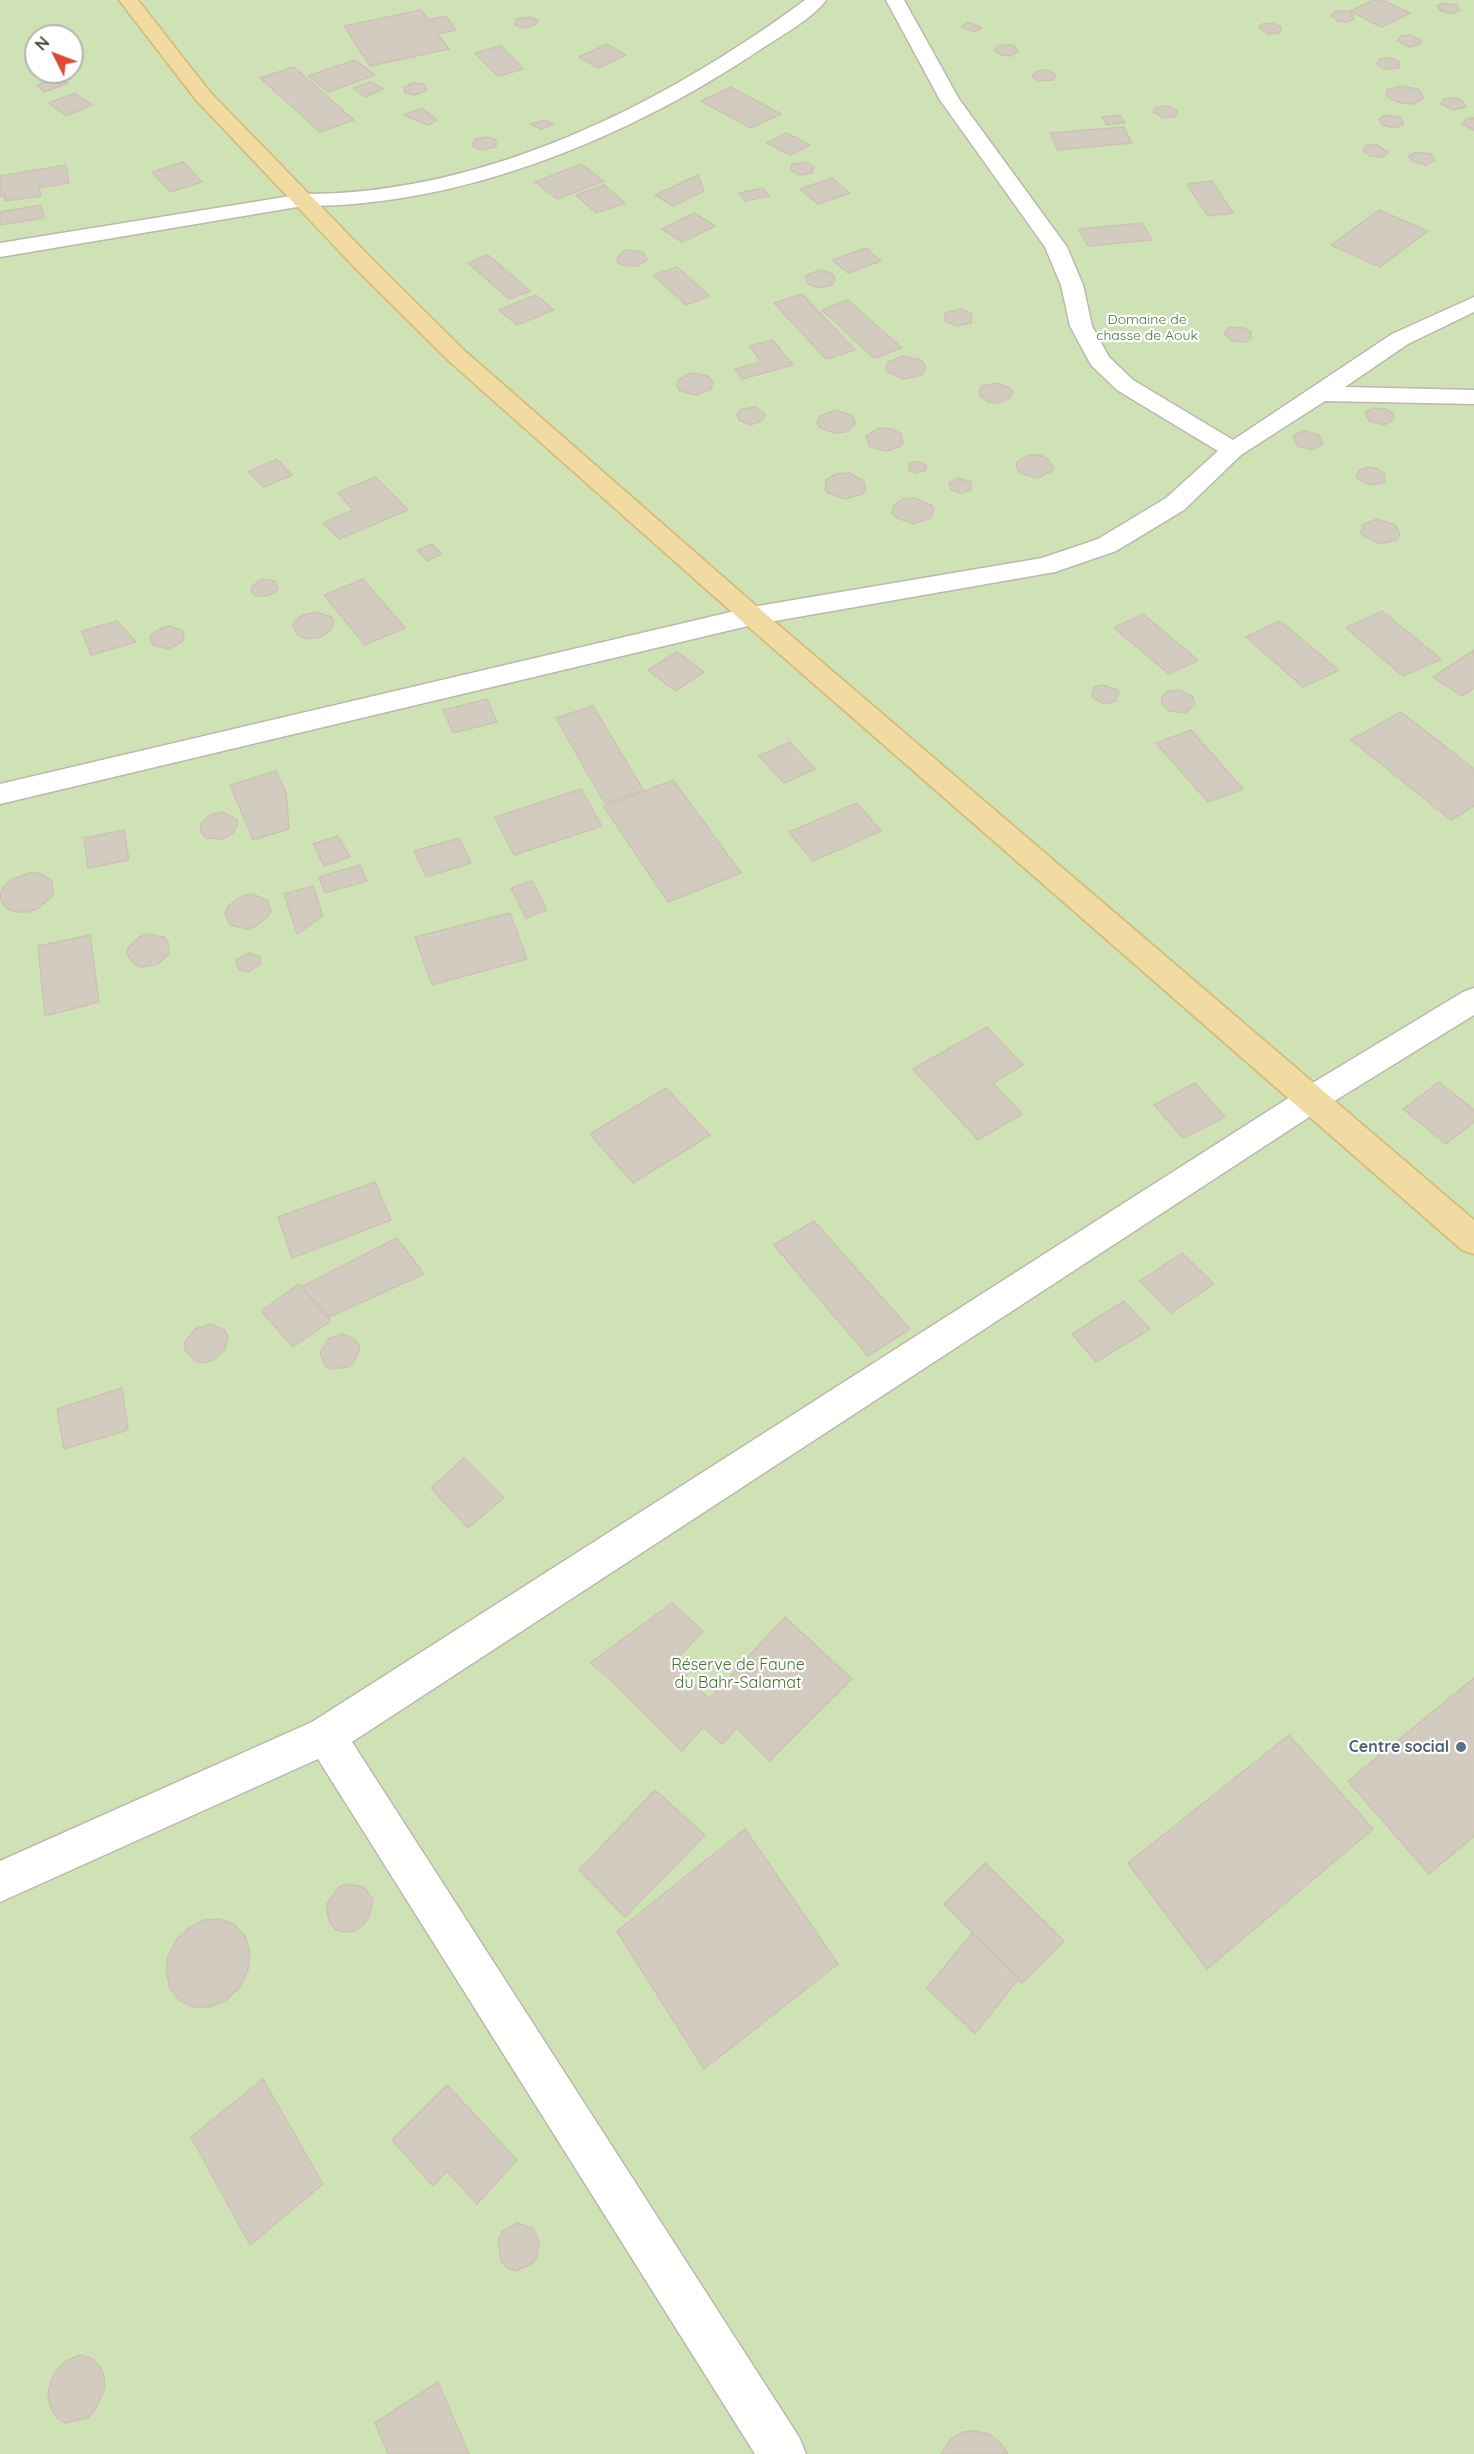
<!DOCTYPE html>
<meta charset="utf-8">
<style>
body{margin:0}
#map{position:relative;width:1474px;height:2454px;overflow:hidden;background:#f2efe9;font-family:Quicksand,sans-serif}
canvas{display:block}
.north{position:absolute;left:24px;top:24px;width:60px;height:60px;box-sizing:border-box;background:#fff;border:2px solid #b5b3af;border-radius:50%;rotate:312deg;font-size:16px;font-weight:700;line-height:24px;text-align:center;color:#454038}
.north::after{content:'';display:block;margin:auto;width:21px;height:27px;background:#e04a32;clip-path:polygon(50% 0,100% 100%,50% 72%,0 100%)}
</style>
<div id="map">
<canvas width="1474" height="2454"></canvas>
<div class="north">N</div>
</div>
<script>
const context = document.querySelector('canvas').getContext('2d');
context.lineJoin = 'round';
function fill(path, color) {
  context.fillStyle = color;
  context.fill(path, 'evenodd');
}
function trace(path, color, width, dash) {
  context.strokeStyle = color;
  context.lineWidth = width;
  context.lineCap = dash ? 'butt' : 'round';
  context.setLineDash(dash || []);
  context.stroke(path);
}
function write(font, color, halo, rows, align = 'center') {
  context.font = font + ' Quicksand,sans-serif';
  context.lineWidth = 4.5;
  context.setLineDash([]);
  context.textBaseline = 'middle';
  context.strokeStyle = halo;
  context.fillStyle = color;
  for (const [text, x, y, turn = 0] of rows) {
    context.save();
    context.translate(x, y);
    context.rotate((+turn || 0) * Math.PI / 180);
    context.textAlign = isNaN(turn) ? turn : align;
    if (halo) context.strokeText(text, 0, 0);
    context.fillText(text, 0, 0);
    context.restore();
  }
}
fill(new Path2D(`
 M0,0H1474V2454H0ZM36,36H72V72H36Z`), '#cfe2b6');
const building = new Path2D(`
 M1374,0H1382L1410,13L1381,27L1350,11Z
 M1443,3L1457,5L1460,10L1452,14L1441,11L1437,6Z
 M421,10L428,20L446,16L456,30L438,34L449,49L370,66L344,26Z
 M1335,11H1348L1353,15L1354,19L1346,22L1338,21L1331,16Z
 M530,17L538,20L537,24L524,28L515,25L516,19Z
 M968,22L982,28L975,32L961,27Z
 M1272,23L1281,27L1280,33L1269,34L1259,28L1262,24Z
 M1411,35L1420,40L1421,41L1419,45L1409,47L1397,41L1401,36Z
 M607,44L626,55L598,68L579,57Z
 M999,45H1013L1018,51L1012,56L1000,55L994,50Z
 M501,46L524,69L498,76L475,53Z
 M1391,58L1400,62L1399,68L1384,69L1377,64L1380,59Z
 M355,60L375,75L328,92L308,76Z
 M294,67L354,120L320,132L260,78Z
 M1047,70L1056,75L1053,80L1038,81L1032,76L1037,71Z
 M61,77L68,83L44,92L37,85Z
 M371,82L383,89L365,97L353,88Z
 M413,83L424,84L427,90L415,95L405,93L404,87Z
 M1400,86L1418,89L1424,98L1413,104L1401,103L1391,99L1387,96V90Z
 M731,87L736,90L781,114L751,128L701,101Z
 M75,93L92,105L66,116L49,103Z
 M1455,98L1462,100L1466,107L1453,110L1441,104L1444,99Z
 M1168,106L1177,111L1175,117L1164,118L1153,112L1157,107Z
 M422,108L437,120L428,125L404,115Z
 M1120,115L1125,123L1107,125L1102,117Z
 M1386,115L1400,117L1404,124L1395,128L1382,125L1379,119Z
 M1472,118H1474V130L1462,124L1466,119Z
 M546,120L553,124L541,129L530,124Z
 M1124,127L1132,143L1058,150L1050,133Z
 M787,133L810,145L790,155L767,143Z
 M487,137L496,140V147L481,150L472,146L475,139Z
 M1367,145H1377L1388,152L1383,157L1370,156L1363,151Z
 M1416,152L1431,154L1435,161L1426,165L1413,162L1409,156Z
 M183,162L202,182L170,192L152,172Z
 M806,162L814,167L812,173L800,175L790,170L792,164Z
 M581,164L604,181L557,199L535,182Z
 M66,165L69,183L39,188L41,196L5,201L4,195L0,196V176Z
 M698,175L704,191L673,206L655,195Z
 M832,178L850,193L818,204L800,189Z
 M1212,181L1233,213L1208,216L1187,184Z
 M604,185L625,203L596,213L576,195Z
 M763,188L769,196L745,201L739,193Z
 M41,205L44,218L0,225V212Z
 M1379,210L1428,231L1380,267L1331,245Z
 M694,213L715,226L682,242L662,229Z
 M1142,223L1152,240L1088,246L1079,229Z
 M866,248L881,261L848,273L832,260Z
 M625,250L643,252L647,260L637,266L622,265L618,263L617,258Z
 M488,255L530,291L509,299L468,263Z
 M677,267L710,296L686,305L653,275Z
 M820,270L833,274L835,280L832,285L818,288L807,283L805,277L807,275Z
 M802,294L855,350L826,359L774,303Z
 M536,295L554,310L517,325L499,310Z
 M848,300L902,348L874,358L822,310Z
 M961,309L972,314L971,323L957,326L945,321V313Z
 M1229,327L1244,328L1251,332V338L1246,342L1232,341L1224,334Z
 M773,340L793,365L742,379L735,369L761,362L750,346Z
 M903,356L921,360L926,367L922,375L904,379L888,372L885,369L888,362Z
 M691,373L708,376L713,382L711,389L696,395L680,391L677,387L678,380Z
 M998,383L1011,389L1013,392L1010,398L998,403L988,402L980,396L979,392L982,386Z
 M756,407L765,414L762,421L750,425L739,420L737,414L742,409Z
 M1373,408L1386,409L1394,414V419L1384,425L1370,421L1365,413Z
 M835,410L852,415L855,422L854,426L846,432L834,433L819,427L817,423L820,416Z
 M879,428L892,429L901,434L903,442L901,446L886,451L870,447L866,436Z
 M1306,431L1319,435L1323,444L1312,450L1298,446L1293,437L1298,433Z
 M1028,455H1040L1049,460L1053,467L1052,471L1038,478L1021,474L1018,470L1016,463Z
 M277,459L292,475L264,487L248,472Z
 M917,461L927,466L925,471L916,473L909,470V464Z
 M1369,467L1378,469L1385,474L1384,483L1370,485L1358,479L1356,476L1359,470Z
 M849,473L864,481L866,490L862,494L845,499L828,493L825,489L826,480L836,474Z
 M375,477L408,510L339,539L323,523L353,510L338,493Z
 M958,478L971,482V490L961,493L951,490L949,483Z
 M915,498L931,505L934,509L931,518L913,524L895,517L892,513L894,505L902,499Z
 M1377,519L1395,525L1400,533L1397,540L1380,544L1364,536L1361,533L1362,525Z
 M432,544L442,554L427,561L418,550Z
 M262,579L275,581L278,590L268,596H256L251,591L252,586Z
 M363,579L405,628L365,645L324,595Z
 M1382,611L1441,659L1403,676L1346,628Z
 M316,612L331,617L334,621L331,630L321,637L315,638L308,639L297,635L293,626L294,622L303,615Z
 M1143,614L1198,660L1169,674L1114,628Z
 M117,621L136,642L91,655L82,631Z
 M1280,621L1339,670L1303,687L1246,637Z
 M170,626L183,631L184,638L182,642L168,649L153,645L150,639L151,635L159,629Z
 M1474,650V688L1461,696L1433,677Z
 M677,652L704,672L675,691L648,670Z
 M1103,685L1117,690L1119,694L1116,701L1105,704L1092,697L1094,687Z
 M1180,690L1193,697L1195,705L1185,713L1169,711L1162,704V697L1168,691Z
 M487,699L497,722L453,733L443,710Z
 M593,706L643,790L605,804L556,718Z
 M1401,712L1474,769V806L1451,820L1351,740Z
 M1191,730L1243,789L1208,802L1156,743Z
 M790,742L815,769L784,783L759,756Z
 M276,771L286,792L289,829L253,840L230,785Z
 M673,780L741,873L668,902L604,807Z
 M581,789L602,826L514,855L495,817Z
 M857,803L881,831L813,861L789,832Z
 M223,812L237,820L238,824L234,832L224,839L206,838L200,831L202,822L210,815Z
 M124,830L129,860L88,868L84,838Z
 M338,836L350,857L324,866L313,844Z
 M459,838L471,863L426,877L414,851Z
 M360,865L367,881L325,893L319,877Z
 M29,873H39L52,881L53,895L39,908L28,912H17L8,909L2,903L0,895L3,887L10,880Z
 M532,881L547,910L526,918L511,888Z
 M313,886L323,916L297,934L284,894Z
 M252,894L267,900L271,911L267,917L256,926L247,929L230,925L225,913L228,906L242,896Z
 M510,913L527,959L432,985L415,937Z
 M149,934L164,937L168,942L169,954L158,964L141,967L134,964L127,954L128,948L139,937Z
 M90,935L99,1002L45,1016L38,946Z
 M249,953L260,957V964L249,972L239,970L236,963L237,959Z
 M987,1027L1023,1065L993,1083L1022,1114L978,1140L913,1069Z
 M1439,1082L1474,1110V1122L1446,1144L1403,1109Z
 M1195,1083L1225,1117L1183,1138L1154,1105Z
 M666,1088L710,1135L633,1183L590,1134Z
 M375,1182L391,1220L292,1258L278,1217Z
 M814,1221L910,1329L868,1356L774,1245Z
 M397,1238L424,1274L329,1317L301,1287Z
 M1182,1253L1214,1284L1171,1313L1140,1281Z
 M299,1284L331,1321L293,1347L261,1311Z
 M1124,1301L1150,1329L1096,1362L1072,1334Z
 M211,1324L224,1330L228,1336L225,1350L213,1360L204,1363L195,1361L185,1350V1342L195,1329Z
 M342,1334L354,1339L359,1345V1351L354,1362L348,1367L332,1369L325,1366L320,1353L328,1339Z
 M122,1388L128,1430L64,1449L57,1409Z
 M464,1458L504,1498L468,1528L431,1488Z
 M672,1603L703,1631L673,1663L709,1699L785,1617L852,1679L769,1761L737,1728L722,1744L703,1727L682,1751L609,1678L590,1663Z
 M1474,1678V1836L1429,1874L1348,1781Z
 M1289,1735L1373,1829L1207,1969L1128,1863Z
 M655,1790L705,1835L625,1917L579,1870Z
 M745,1829L838,1964L704,2069L617,1931Z
 M985,1863L1064,1941L1022,1983L944,1904Z
 M348,1884L364,1887L373,1900L369,1917L363,1925L355,1931L344,1932L336,1930L330,1923L327,1913V1904L339,1887Z
 M220,1919L235,1925L245,1936L250,1952L248,1970L240,1987L226,2000L210,2007H193L180,2001L170,1988L166,1972L168,1956L177,1939L190,1927L205,1920Z
 M972,1933L1019,1978L975,2034L927,1988Z
 M263,2079L323,2184L250,2245L191,2137Z
 M447,2085L517,2160L477,2204L447,2171L433,2186L392,2140Z
 M517,2223L533,2228L539,2242L537,2256L533,2263L516,2271L507,2268L501,2261L498,2242L502,2232Z
 M80,2355L91,2358L99,2365L104,2375L105,2388L96,2408L88,2418L65,2423L56,2417L50,2406L48,2394L51,2381L57,2369L68,2360Z
 M438,2382L469,2454H388L375,2423Z
 M975,2431L989,2434L1001,2444L1008,2454H941L950,2440L962,2432Z`);
fill(building, '#d3cbc0');
trace(building, '#cdc3b4', 1.5);
const minor = new Path2D(`
 M805,0H826C816,16 778,38 761,49C630,137 462,207 303,206L0,257V243L303,194C483,195 663,105 805,0Z
 M886,0H904L959,99L1067,247L1083,285L1092,326L1109,357L1133,380L1233,440L1392,334L1474,297V312L1408,344L1345,387L1474,390V404L1325,401L1241,455L1184,510L1116,551L1055,572L752,625L0,804V784L752,607L1042,558L1098,539L1166,498L1218,451L1117,390L1091,365L1070,326L1061,285L1045,247L940,100Z
 M1474,988V1015L1323,1108L352,1742L799,2437L806,2454H755L318,1759L0,1902V1861L312,1722L1301,1090L1463,992Z`);
const major = new Path2D(`
 M119,0H138L210,92L376,263L466,352L761,610L1474,1220V1254L1462,1250L743,622L450,362L360,273L196,100Z`);
trace(minor, '#bdb7ac', 3);
trace(major, '#d6b774', 3);
fill(minor, '#fff');
fill(major, '#f2dba2');
for (const [x, y, r, color] of [
 [1461,1747,6,"#5c6f8a"]
]) {
  const dot = new Path2D();
  dot.arc(x, y, r, 0, 2 * Math.PI);
  context.fillStyle = color;
  context.fill(dot);
  trace(dot, '#fff', 2);
}
write('14px', '#4a7032', '#fff', [
 ["Domaine de",1147,320],
 ["chasse de Aouk",1147,336]
]);
write('16px', '#4a7032', '#fff', [
 ["Réserve de Faune",738,1665],
 ["du Bahr-Salamat",738,1683]
]);
write('bold 16px', '#4e5e75', '#fff', [
 ["Centre social",1449,1747]
], 'right');
</script>
